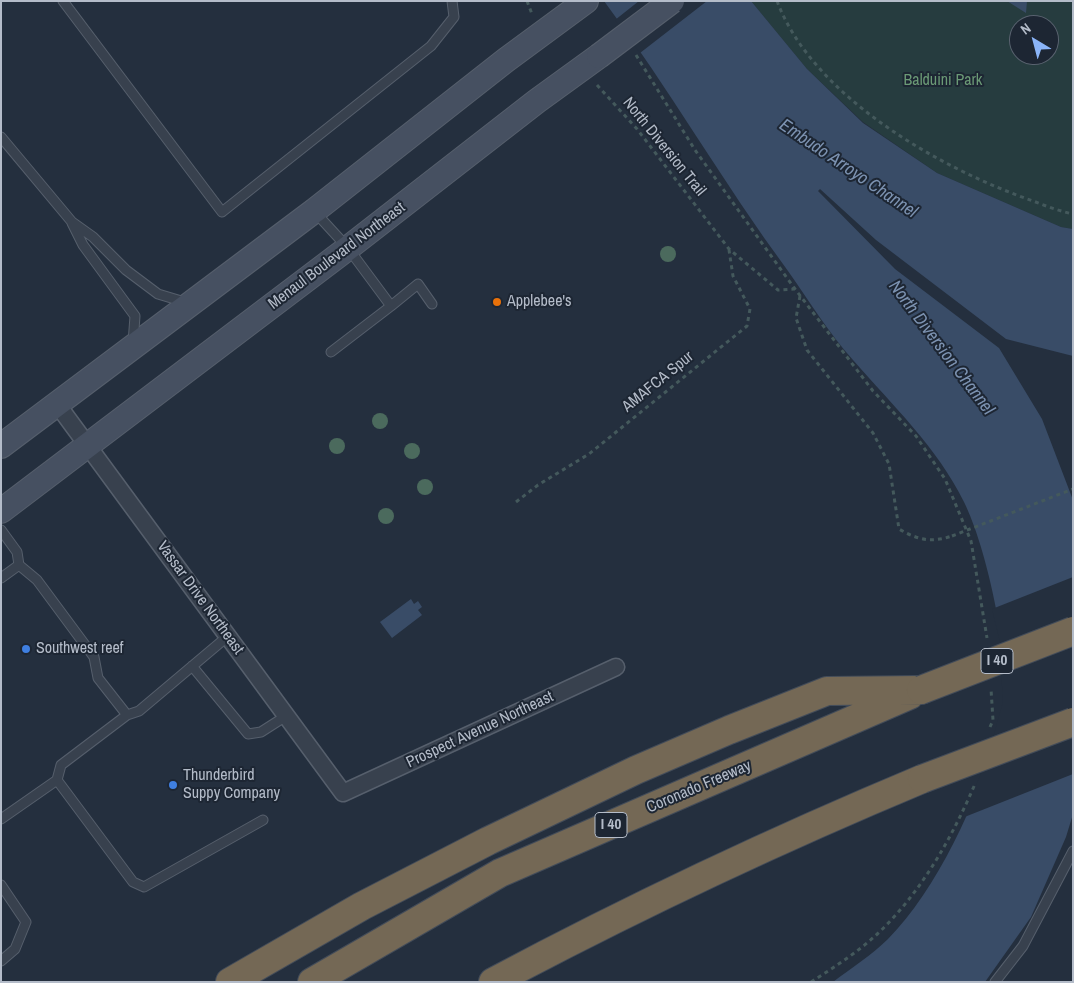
<!DOCTYPE html>
<style>
body{margin:0}
#map{position:relative;width:1074px;height:983px;overflow:hidden;background:#242f3e;font-family:"Archivo Narrow",sans-serif}
canvas{display:block}
.frame{position:absolute;inset:0;border:2px solid #b4bcc9;pointer-events:none}
.north{position:absolute;left:1009px;top:15px;width:50px;height:50px;box-sizing:border-box;background:#1d2633;border:1px solid #59626f;border-radius:50%;rotate:323deg;font-size:14px;font-weight:700;line-height:20px;text-align:center;color:#b4bcc9}
.north::after{content:'';display:block;margin:auto;width:18px;height:22px;background:#8ab4f8;clip-path:polygon(50% 0,100% 100%,50% 72%,0 100%)}
</style>
<div id="map">
<canvas width="1074" height="983"></canvas>
<div class="frame"></div>
<div class="north">N</div>
</div>
<script>
const context = document.querySelector('canvas').getContext('2d');
context.lineJoin = 'round';
function fill(path, color) {
  context.fillStyle = color;
  context.fill(path, 'evenodd');
}
function trace(path, color, width, dash) {
  context.strokeStyle = color;
  context.lineWidth = width;
  context.lineCap = dash ? 'butt' : 'round';
  context.setLineDash(dash || []);
  context.stroke(path);
}
function write(font, color, halo, rows, align = 'center') {
  context.font = font + ' "Archivo Narrow",sans-serif';
  context.lineWidth = 4;
  context.setLineDash([]);
  context.textBaseline = 'middle';
  context.strokeStyle = halo;
  context.fillStyle = color;
  for (const [text, x, y, turn = 0] of rows) {
    context.save();
    context.translate(x, y);
    context.rotate((+turn || 0) * Math.PI / 180);
    context.textAlign = isNaN(turn) ? turn : align;
    if (halo) context.strokeText(text, 0, 0);
    context.fillText(text, 0, 0);
    context.restore();
  }
}
fill(new Path2D(`
 M751,1H1073V229L1061,227L937,173L863,122L807,69ZM1019,25H1049V55H1019Z`), '#263c3f');
fill(new Path2D(`
 M604,1H751L807,69L863,123L937,173L1061,227L1073,229V356L1006,339L876,240L820,189L818,191L895,269L999,348L1042,419L1073,500V814L1066,837L1031,917L985,982H833C851,968 872,955 888,939C937,890 978,800 996,735C999,724 1004,712 1005,701C1008,649 987,549 964,502C937,447 893,406 853,360C829,333 809,301 788,271C723,183 669,88 604,1Z
 M1007,1H1027L1026,13Z
 M411,599L414,604L418,601L422,607L418,610L422,615L392,638L380,622Z`), '#394c67');
fill(new Path2D(`
 M639,1H707L640,53L615,20Z
 M1073,577V774L962,818L986,762L1003,702L999,638L992,609Z`), '#242f3e');
const service = new Path2D(`
 M63,1L222,212L431,46L454,17L452,1
 M1,137L72,222L93,237L126,270L158,294L188,303
 M314,211L348,248L391,306L331,352
 M72,223L83,245L135,316L133,343
 M391,306L418,284L432,304
 M1,530L17,552L19,565L37,580L94,657L98,678L127,715L139,711L228,636
 M1,578L19,565
 M192,666L248,734L261,732L286,716
 M127,715L61,765L57,780L133,882L144,887L263,820
 M1,819L57,780
 M1,885L26,922L15,949L1,961
 M995,982L1023,946L1073,851`);
const minor = new Path2D(`
 M57,404L343,793L616,667`);
const secondary = new Path2D(`
 M1,446L314,211L506,60L586,1
 M1,511L348,248L537,101L599,56`);
const motorway = new Path2D(`
 M230,982L362,906L488,841L636,770L729,730L827,691L921,690
 M312,982L500,873L910,695
 M493,982C632,908 776,840 922,779`);
trace(service, '#565f6c', 11);
trace(minor, '#565f6c', 19);
trace(secondary, '#565f6c', 26);
trace(motorway, '#434c59', 30);
trace(new Path2D(`
 M527,1L532,14
 M777,1C813,97 941,169 1033,201C1046,206 1059,211 1073,214
 M636,55L695,150L795,289L873,391L916,436L945,479L971,541L987,638
 M597,85L637,129L729,249L778,290L794,289
 M800,296L796,318L807,350L873,433L889,464L899,529C918,540 931,543 952,536
 M516,502L538,485L589,454L747,326L750,309L733,276L729,250
 M990,727L993,720L991,689
 M811,982C833,968 855,954 874,937C919,896 951,840 975,784`), '#44595c', 3, [4, 4]);
trace(service, '#38414e', 9);
trace(minor, '#38414e', 16);
trace(secondary, '#465061', 24);
trace(motorway, '#746855', 28);
const secondaryBridge = new Path2D(`
 M599,56L672,1`);
const motorwayBridge = new Path2D(`
 M921,690L1073,631
 M922,779L1073,722`);
trace(secondaryBridge, '#565f6c', 26, []);
trace(motorwayBridge, '#434c59', 30, []);
trace(new Path2D(`
 M952,536L1073,489`), '#44595c', 3, [4, 4]);
trace(secondaryBridge, '#465061', 24);
trace(motorwayBridge, '#746855', 28);
context.fillStyle = '#4b6a5d';
for (const [x, y] of [
 [668,254],
 [380,421],
 [337,446],
 [412,451],
 [425,487],
 [386,516]
]) {
  context.beginPath();
  context.arc(x, y, 8, 0, 2 * Math.PI);
  context.fill();
}
for (const [x, y, r, color] of [
 [497,302,5,"#e8710a"],
 [26,649,5,"#3f7fe0"],
 [173,785,5,"#3f7fe0"]
]) {
  const dot = new Path2D();
  dot.arc(x, y, r, 0, 2 * Math.PI);
  context.fillStyle = color;
  context.fill(dot);
  trace(dot, '#1d2633', 2);
}
for (const [x, y, w] of [
 [997,661,32],
 [611,825,32]
]) {
  const box = new Path2D();
  box.roundRect(x - w / 2, y - 12.5, w, 25, 4);
  context.fillStyle = '#1d2633';
  context.fill(box);
  trace(box, '#b4bcc9', 1);
}
write('bold 15px', '#b4bcc9', null, [
 ["I 40",997,661],
 ["I 40",611,825]
]);
write('16px', '#6b9a76', '#1d2633', [
 ["Balduini Park",943,81]
]);
write('16px', '#b4bcc9', '#1d2633', [
 ["North Diversion Trail",664,147,51],
 ["Menaul Boulevard Northeast",337,256,-37],
 ["AMAFCA Spur",658,382,-39],
 ["Vassar Drive Northeast",200,598,54],
 ["Prospect Avenue Northeast",480,730,-25],
 ["Coronado Freeway",699,787,-23]
]);
write('16px', '#b4bcc9', '#1d2633', [
 ["Applebee's",507,302],
 ["Southwest reef",36,649],
 ["Thunderbird",183,776],
 ["Suppy Company",183,794]
], 'left');
write('italic 18px', '#7c92b1', '#1d2633', [
 ["Embudo Arroyo Channel",848,169,34],
 ["North Diversion Channel",941,348,53]
]);
</script>
